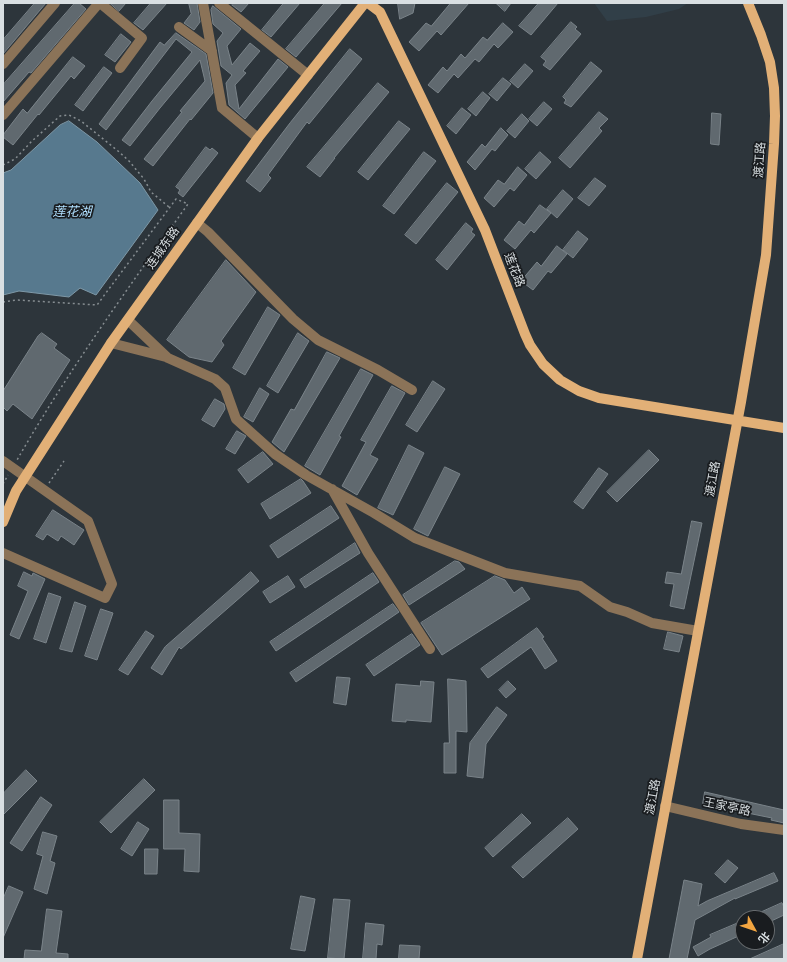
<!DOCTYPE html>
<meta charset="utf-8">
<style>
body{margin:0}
#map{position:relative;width:787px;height:962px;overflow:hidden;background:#2d353b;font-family:Rubik,"Noto Sans SC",sans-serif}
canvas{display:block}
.frame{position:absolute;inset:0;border:4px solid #d9dfe2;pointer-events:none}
.north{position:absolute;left:735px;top:910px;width:40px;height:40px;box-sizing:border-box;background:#191c1f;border:1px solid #666a6d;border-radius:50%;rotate:130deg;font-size:11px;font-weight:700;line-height:16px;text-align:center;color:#d9dfe2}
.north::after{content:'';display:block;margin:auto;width:14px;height:18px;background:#f2a541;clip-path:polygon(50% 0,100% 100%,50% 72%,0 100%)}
</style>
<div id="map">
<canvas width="787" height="962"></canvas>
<div class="frame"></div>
<div class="north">北</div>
</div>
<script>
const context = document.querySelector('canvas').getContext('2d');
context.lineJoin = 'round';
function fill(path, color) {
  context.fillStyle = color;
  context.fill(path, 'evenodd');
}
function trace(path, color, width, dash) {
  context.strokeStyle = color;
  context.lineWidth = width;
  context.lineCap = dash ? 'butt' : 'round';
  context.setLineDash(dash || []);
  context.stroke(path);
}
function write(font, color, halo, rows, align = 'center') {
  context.font = font + ' Rubik,"Noto Sans SC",sans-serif';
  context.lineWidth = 3.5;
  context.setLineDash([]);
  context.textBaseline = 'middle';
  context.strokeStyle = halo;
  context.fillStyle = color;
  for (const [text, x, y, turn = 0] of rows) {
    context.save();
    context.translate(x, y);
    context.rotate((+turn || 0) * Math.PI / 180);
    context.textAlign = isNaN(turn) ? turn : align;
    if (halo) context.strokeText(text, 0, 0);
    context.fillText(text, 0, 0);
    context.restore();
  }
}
fill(new Path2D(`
 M594,3H688L679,9L646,17L607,21Z`), '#313f48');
const water = new Path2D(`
 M69,121L97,142L140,183L158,210L96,295L80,288L69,297L19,291L3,295V173L11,170L60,125Z`);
fill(water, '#57798e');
trace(water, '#7e98a7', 1);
const building = new Path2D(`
 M35,3H46L3,54V40Z
 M75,3H79L86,9L31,73L29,72L3,102V85Z
 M110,3H126L119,11Z
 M151,3H167L143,30L134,23Z
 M189,3H197L200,22L194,30L184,23L191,14Z
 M234,3H249L241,12L232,5Z
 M284,3H300L271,37L262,30Z
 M325,3H342L296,57L286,49Z
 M398,3H415L413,13L400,19Z
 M451,3H469L441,35L437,31L419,51L409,42L426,23L431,26Z
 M496,3H511L505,11Z
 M539,3H558L531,35L519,26Z
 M213,6L241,29L227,46L232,65L250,43L260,51L243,71L246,73L235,85L239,109L278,59L288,67L245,119L229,105L226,83L232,75L221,66L217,41L223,33L213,24L211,10Z
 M571,22L577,27L575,29L581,34L550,70L543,65L546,61L541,57Z
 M503,23L513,32L498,48L494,44L479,62L475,59L458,78L454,74L438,93L428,85L443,67L447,71L461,54L465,58L483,37L487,40Z
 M176,33L206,54L213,93L191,120L190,119L153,166L144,159L182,112L180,111L205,81L200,60L160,108L130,146L122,140L152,101L192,52L176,39L106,130L99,124L160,42L164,45Z
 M121,34L131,42L115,62L105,55Z
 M350,49L362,59L309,124L307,122L268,175L271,178L260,192L246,181L290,123Z
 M73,57L85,66L74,79L71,76L39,115L38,114L13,145L3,137V135L23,109L27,113Z
 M591,62L602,71L571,107L564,103L566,100L563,97Z
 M525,64L533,71L518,88L510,81Z
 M104,67L112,73L83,111L75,105Z
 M503,78L511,84L497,101L489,94Z
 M378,83L389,92L334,158H335L320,177L307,167Z
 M483,92L490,98L476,116L468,109Z
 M544,102L552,109L537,126L529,119Z
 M462,108L471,115L456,134L447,126Z
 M599,112L608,119L599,128L602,131L570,168L559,158Z
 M712,113L721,114L719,145L711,144Z
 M522,114L529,121L515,138L507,131Z
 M399,121L410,129L368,180L358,172Z
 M501,128L508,135L495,151L492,149L475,170L467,162L482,144L485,147Z
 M206,147L210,150L212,148L218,153L183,197L178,193L180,190L176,187Z
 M424,152L436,161L394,214L383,206Z
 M540,152L551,162L536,179L525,169Z
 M518,167L527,175L514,191L510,188L494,207L484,198L498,180L504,184Z
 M595,178L606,186L589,206L578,198Z
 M447,183L458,192L416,244L405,235Z
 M563,190L573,199L557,218L547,209Z
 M540,205L551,213L534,233L531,230L515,249L504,240L519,221L524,225Z
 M466,223L473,229L471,232L475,235L447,270L436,260Z
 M578,231L588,239L573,258L563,250Z
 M557,246L567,254L551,273L548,271L533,290L521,281L537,262L541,266Z
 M226,260L256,292L221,341L224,345L212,362L189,357L167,340Z
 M268,307L280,315L245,375L233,368Z
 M42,333L57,344L54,348L70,360L32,419L13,404L7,411L3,407V391L38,336Z
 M298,333L309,341L278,393L267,386Z
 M327,352L340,358L284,452L272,442L291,409L294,410Z
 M361,369L373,375L339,436L341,437L320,475L305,466Z
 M433,381L445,389L417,432L406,425Z
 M392,386L405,393L370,455L378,459L357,495L342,486L366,442L361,440Z
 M260,388L269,394L253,422L244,417Z
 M215,399L224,404L225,409L214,427L202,420Z
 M237,431L246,436L235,454L226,449Z
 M409,445L424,453L393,515L378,508Z
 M649,450L659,460L617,502L607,492Z
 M263,452L273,464L248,483L238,470Z
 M445,467L460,474L428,536L414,529Z
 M599,468L608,474L583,509L574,502Z
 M301,479L303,481L311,493L270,519L261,504Z
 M331,506L339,518L278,558L270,546Z
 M53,510L84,530L74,545L61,536L58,541L47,534L43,540L36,536Z
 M692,521L702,523L684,609L670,606L674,584L665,583L667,572L681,574Z
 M355,543L360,553L305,588L300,580Z
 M455,561L459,562L465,569L409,605L403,595Z
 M24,572L32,576L33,573L45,579L19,639L10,635L28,591L18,586Z
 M251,572L259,581L181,649L179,647L162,675L151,668L165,647Z
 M373,573L379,582L276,651L270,642Z
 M288,576L295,587L270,603L263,592Z
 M495,576L505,580L514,593L522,587L530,599L442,655L421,623Z
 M49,593L61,597L46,643L34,639Z
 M75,602L86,606L72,652L60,649Z
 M393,604L399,612L296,682L290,673Z
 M101,609L113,613L97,660L85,656Z
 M537,628L544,637L542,638L557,661L545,669L531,647L488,678L481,669Z
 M146,631L154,636L128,675L119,670Z
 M668,632L683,636L679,652L664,649Z
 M412,634L420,645L374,676L366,665Z
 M337,677L350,678L346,705L334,703Z
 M448,679L466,681L467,732L456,731V773H444V743H449Z
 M421,681L434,682L431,722L406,720V722L392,721L396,684L420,686Z
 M508,681L516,689L506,698L499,690Z
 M497,707L507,715L486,744L483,778L467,776L470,743Z
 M26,770L37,781L3,815V794Z
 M144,779L155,790L111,833L100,822Z
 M705,792L784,810V823L771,820L772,818L703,804Z
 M41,797L52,805L22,851L10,843L23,823Z
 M164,800H179V833L200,834L199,872L184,871L185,849H164Z
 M522,814L531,823L493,857L485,848Z
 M568,818L578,829L523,878L512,867Z
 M138,822L149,829L132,856L121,849Z
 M43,832L57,836L50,861L55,863L47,894L34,889L43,856L37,854Z
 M145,849H158L157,874H145Z
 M728,860L738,868L725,883L715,874Z
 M774,873L778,881L735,899V898L695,920L687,959H669L684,880L702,884L698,906L707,901Z
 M9,886L23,892L3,938V899Z
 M301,896L315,899L305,951L291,949Z
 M334,899L350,900L344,959L328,958Z
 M782,903L784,907V915L767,923V918H748Z
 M47,909L62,911L56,953L68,954V959H24L25,950L41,951Z
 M743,921V934L710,949L698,956L693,947L711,937L710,935Z
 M366,923L384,925L382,945L377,944L376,959H363Z
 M784,944V959H750Z
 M400,945L420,946L419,959H399Z`);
fill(building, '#60696f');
trace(building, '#7a8389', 1);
trace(new Path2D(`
 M3,165L15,159L32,141L60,116L69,115L81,121L118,151L129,161L144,179L151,192L169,207
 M3,302L17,300L97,305L176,199L188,204C128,288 68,371 17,460
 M49,483L64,461
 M3,484L8,475`), '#878e92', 1.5, [2, 3]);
trace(new Path2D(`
 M100,3L142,38L120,68
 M203,3L222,108L258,138
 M219,3L308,75
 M179,27L212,51
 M3,64L55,3
 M3,115L99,3
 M197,223L208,232L293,319L318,340L378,370L412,390
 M128,320L168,358L215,379L225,388L236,419L275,454L306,475L374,513L415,538L505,573L580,586L610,607L627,612L652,623L698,631
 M111,343L166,357
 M3,461L88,521L112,584L105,598L3,553
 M332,489L368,553L430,649
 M665,806L741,824L784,830`), '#8b7358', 10);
trace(new Path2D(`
 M368,3L380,12L485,230L525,334L530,345L543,364L560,380L579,391L599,398L784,428
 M3,522L16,491L111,343L258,138L365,3
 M637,959L741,402L766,255L774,144L775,116L774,88L770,62L761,35L748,3`), '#e2b077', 10);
write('12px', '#d9dfe2', '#191c1f', [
 ["渡江路",760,160,-86],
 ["连城东路",163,248,-55],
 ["莲花路",514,270,69],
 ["渡江路",713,479,-80],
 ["渡江路",653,797,-79],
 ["王家亭路",727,807,12]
]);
write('italic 13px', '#b0dffe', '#191c1f', [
 ["莲花湖",72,212]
]);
</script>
